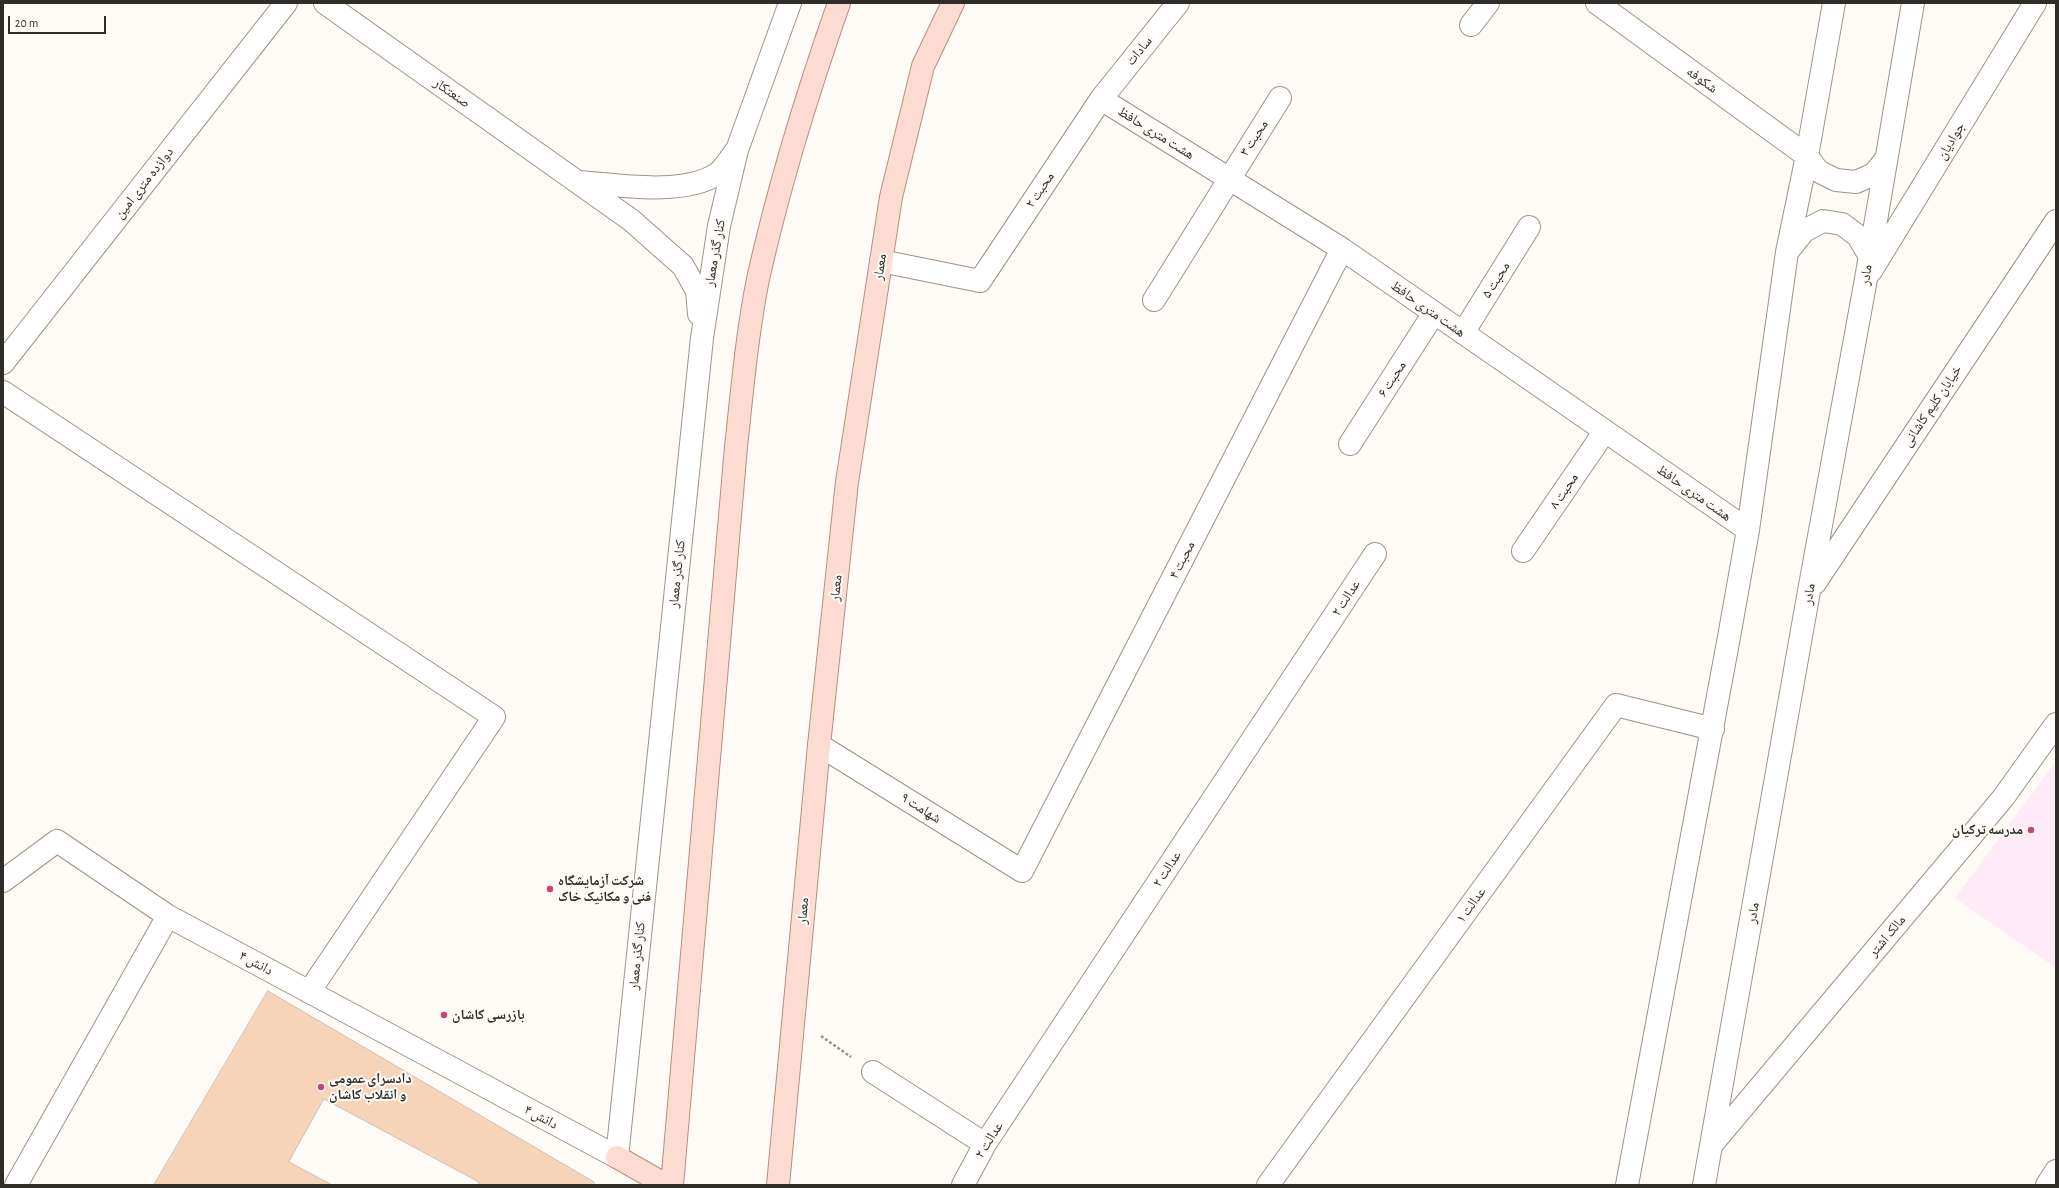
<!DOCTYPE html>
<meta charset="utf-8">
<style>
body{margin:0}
#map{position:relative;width:2059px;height:1188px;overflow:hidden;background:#fefaf5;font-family:"Alegreya Sans",sans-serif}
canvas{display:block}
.frame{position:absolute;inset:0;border:4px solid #302c27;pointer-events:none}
.scale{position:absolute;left:8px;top:16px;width:98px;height:18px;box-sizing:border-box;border:2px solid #302c27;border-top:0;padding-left:5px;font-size:12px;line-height:14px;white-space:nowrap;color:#302c27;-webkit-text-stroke:3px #fefaf5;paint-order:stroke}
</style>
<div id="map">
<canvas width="2059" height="1188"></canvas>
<div class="frame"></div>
<div class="scale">20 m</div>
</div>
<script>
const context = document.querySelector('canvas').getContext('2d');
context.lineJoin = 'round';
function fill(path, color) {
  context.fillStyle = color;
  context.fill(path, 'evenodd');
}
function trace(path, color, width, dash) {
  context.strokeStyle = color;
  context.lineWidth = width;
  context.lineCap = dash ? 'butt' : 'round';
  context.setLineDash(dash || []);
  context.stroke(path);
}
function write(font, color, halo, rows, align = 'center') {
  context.font = font + ' "Alegreya Sans","Noto Naskh Arabic",sans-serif';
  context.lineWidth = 4;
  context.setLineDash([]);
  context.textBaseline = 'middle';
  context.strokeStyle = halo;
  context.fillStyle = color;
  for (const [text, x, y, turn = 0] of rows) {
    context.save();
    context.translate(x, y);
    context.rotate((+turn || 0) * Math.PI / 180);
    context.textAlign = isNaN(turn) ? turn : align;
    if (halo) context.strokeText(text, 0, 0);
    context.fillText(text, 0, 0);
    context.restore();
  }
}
fill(new Path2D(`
 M2056,761V968L1955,898Z`), '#ffeaf8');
const building = new Path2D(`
 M268,991L594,1182V1185H154Z
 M324,1099L479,1182L478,1185H332L289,1162Z`);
fill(building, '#f7d4b8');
trace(building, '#ccbfb5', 1);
const minor = new Path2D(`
 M325,3L631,220L683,266L697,291L699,314
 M1597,3L1807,156L1818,171L1836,180L1856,182L1874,174L1886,159
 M1471,25L1488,3
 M1101,99L1342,249L1748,530
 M579,182C618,185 683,196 717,174C724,169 730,159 735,152
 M1788,251L1804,231L1823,221L1842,224L1858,236L1869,255
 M881,261L980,281L1101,99L1178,3
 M1871,271L2035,3
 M1154,300L1280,98
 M1463,333L1529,227
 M3,363L286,3
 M3,392L494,717L309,992
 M1350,444L1434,313
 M1523,551L1605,431
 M1815,583L2056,221
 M819,745L1022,871L1342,249
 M3,881L57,841L168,916L617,1157L702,338L719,226L737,150L790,3
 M873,1072L985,1144
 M1713,1143L2003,798L2056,724
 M16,1185L168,916
 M963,1185L985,1144L1375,554
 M1268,1185L1616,705L1713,729
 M1627,1185L1729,637L1748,530L1787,252L1807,156L1834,3
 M1704,1185L1809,591L1866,279L1913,3
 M2047,1185L2056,1171`);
const major = new Path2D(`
 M617,1157L666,1185
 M672,1185L736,447C742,392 747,334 758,279C779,185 807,94 839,3
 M778,1185L819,745L847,482L891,197L923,66L953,3`);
trace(minor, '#9c9487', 24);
trace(major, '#b68e81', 24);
trace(new Path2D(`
 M821,1036L851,1057`), '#97938e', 2.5, [3, 2]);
trace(minor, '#fff', 22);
trace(major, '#fedbd1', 22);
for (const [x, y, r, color] of [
 [2031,830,4,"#cb427b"],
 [550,889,4,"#cb427b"],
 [444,1015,4,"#cb427b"],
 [321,1087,4,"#cb427b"]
]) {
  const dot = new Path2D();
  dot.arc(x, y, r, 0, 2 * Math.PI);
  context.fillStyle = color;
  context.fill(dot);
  trace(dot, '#fefaf5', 1.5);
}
write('14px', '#302c27', '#fefaf5', [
 ["سادات",1139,51,-51],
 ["شکوفه",1702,80,36],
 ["صنعتکار",452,93,35],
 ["هشت متری حافظ",1156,133,32],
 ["محبت ۳",1254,138,-57],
 ["جوادیان",1951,141,-59],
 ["دوازده متری امین",144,183,-52],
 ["محبت ۲",1040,190,-56],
 ["کنار گذر معمار",715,253,-80],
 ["معمار",880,267,-81],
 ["مادر",1866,275,-82],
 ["محبت ۵",1496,280,-58],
 ["هشت متری حافظ",1428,309,35],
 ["محبت ۶",1392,379,-57],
 ["خیابان کلیم کاشانی",1932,406,-56],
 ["محبت ۸",1564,491,-56],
 ["هشت متری حافظ",1694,493,35],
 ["محبت ۴",1182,560,-63],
 ["کنار گذر معمار",677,574,-84],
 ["معمار",836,588,-84],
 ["مادر",1809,594,-80],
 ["عدالت ۲",1346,598,-57],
 ["شهامت ۹",921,808,32],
 ["عدالت ۲",1167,869,-57],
 ["عدالت ۱",1471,905,-54],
 ["معمار",803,911,-85],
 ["مادر",1753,913,-80],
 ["مالک اشتر",1887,936,-50],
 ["کنار گذر معمار",637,956,-84],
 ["دانش ۴",256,963,28],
 ["دانش ۴",541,1117,28],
 ["عدالت ۲",989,1140,-58]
]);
write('bold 14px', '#302c27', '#fefaf5', [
 ["مدرسه ترکیان",2023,830,"right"],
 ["شرکت آزمایشگاه",558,881],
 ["فنی و مکانیک خاک",558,897],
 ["بازرسی کاشان",452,1015],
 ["دادسرای عمومی",329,1079],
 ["و انقلاب کاشان",329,1095]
], 'left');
</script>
